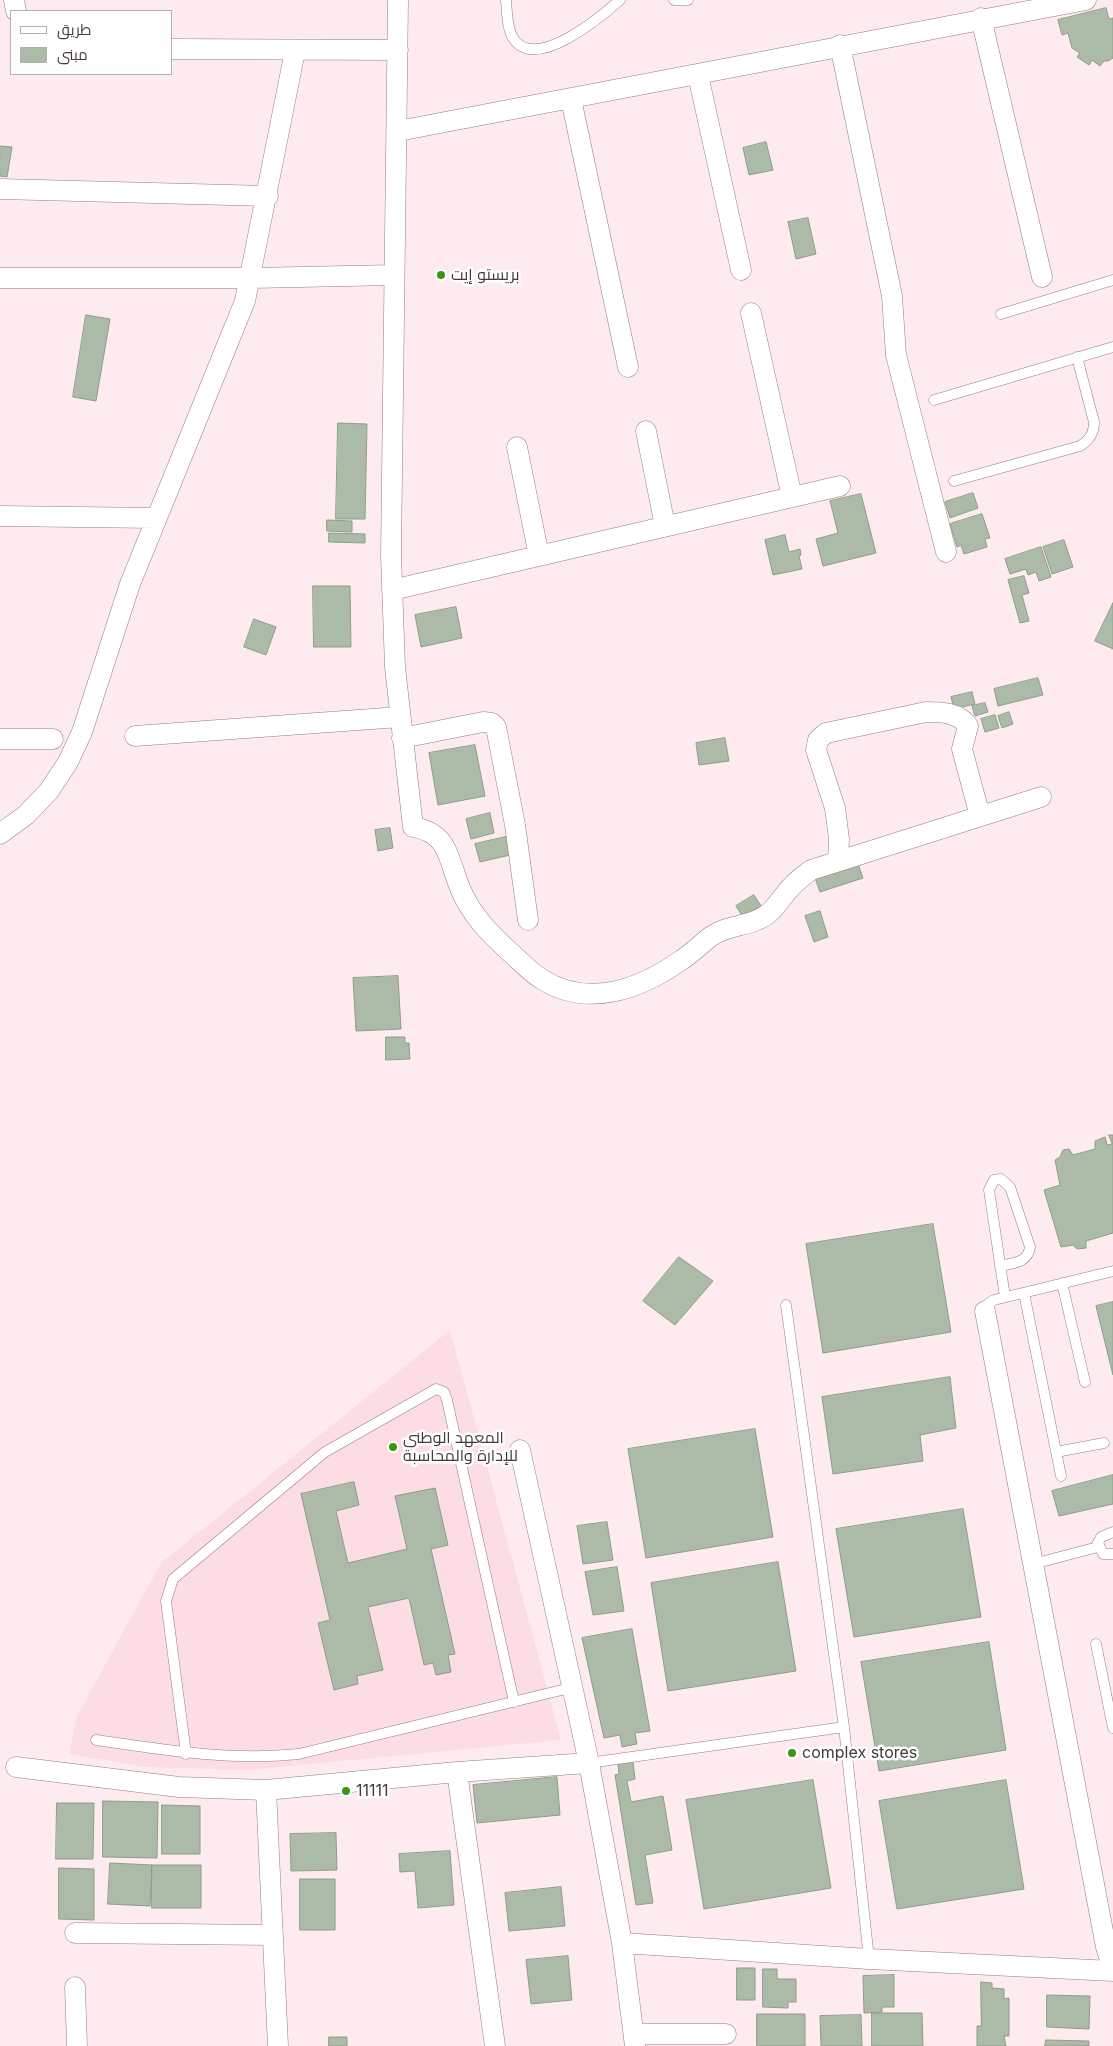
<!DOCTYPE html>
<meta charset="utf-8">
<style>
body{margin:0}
#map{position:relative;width:1113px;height:2046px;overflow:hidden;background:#fdebef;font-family:Inter,Cairo,sans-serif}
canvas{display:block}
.legend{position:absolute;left:10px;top:10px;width:162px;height:65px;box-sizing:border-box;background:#fefefe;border:1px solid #b4afb0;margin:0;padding:6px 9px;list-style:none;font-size:15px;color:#44393b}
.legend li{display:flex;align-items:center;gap:10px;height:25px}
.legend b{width:25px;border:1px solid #b4afb0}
</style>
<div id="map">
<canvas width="1113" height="2046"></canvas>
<ul class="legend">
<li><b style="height:6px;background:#fff"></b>طريق</li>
<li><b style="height:14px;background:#acbba7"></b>مبنى</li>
</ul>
</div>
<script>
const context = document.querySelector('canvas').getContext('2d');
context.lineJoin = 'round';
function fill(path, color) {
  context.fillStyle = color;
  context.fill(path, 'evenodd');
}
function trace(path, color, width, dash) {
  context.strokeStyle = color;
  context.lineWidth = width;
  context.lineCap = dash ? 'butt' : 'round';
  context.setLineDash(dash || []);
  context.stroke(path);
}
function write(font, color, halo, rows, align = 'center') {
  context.font = font + ' Inter,Cairo,sans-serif';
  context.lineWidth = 5;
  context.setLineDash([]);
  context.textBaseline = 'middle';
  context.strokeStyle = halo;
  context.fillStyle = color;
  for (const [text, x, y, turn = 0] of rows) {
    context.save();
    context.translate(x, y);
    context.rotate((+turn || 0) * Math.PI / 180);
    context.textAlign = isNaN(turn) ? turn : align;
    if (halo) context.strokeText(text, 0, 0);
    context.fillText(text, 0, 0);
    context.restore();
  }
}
fill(new Path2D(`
 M450,1330L561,1740L247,1770L146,1767L69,1754L77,1716L161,1563Z`), '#fbdde3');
const building = new Path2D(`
 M1106,8L1109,19L1113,18V58L1108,61H1104L1100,66L1092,60L1089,65L1077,57L1080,53L1072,48L1068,33L1062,35L1058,20Z
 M766,142L773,170L749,175L743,148Z
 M0,146L12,147L7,177L0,176Z
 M808,218L816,254L796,259L788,222Z
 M86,315L110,319L96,401L73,397Z
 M338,423L367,424L365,519H336Z
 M973,493L978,508L950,518L945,502Z
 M861,494L876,553L823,566L816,539L838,533L830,501Z
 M982,514L990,538L985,539L987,547L964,554L961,545L957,547L950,524Z
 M327,520L352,521V532L327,531Z
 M329,533L365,534V543L329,542Z
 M785,535L789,552L800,549L801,555L799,556L802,569L773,575L765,540Z
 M1064,540L1073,567L1052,574L1043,547Z
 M1041,547L1051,577L1039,581L1036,572L1028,575L1026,569L1010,574L1005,559Z
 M1024,576L1029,593L1022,595L1029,621L1020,623L1008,580Z
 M313,586H350L351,647H314Z
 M1113,603V649L1095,641Z
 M456,607L462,638L421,647L415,615Z
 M254,619L276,627L266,655L244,647Z
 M1038,678L1043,695L998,706L994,689Z
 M972,692L975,704L954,709L951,697Z
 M985,703L988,712L975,716L972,706Z
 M1009,712L1013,724L1002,728L998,716Z
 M995,715L999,728L985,732L981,719Z
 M725,738L729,761L699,765L696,743Z
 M475,745L485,796L438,805L429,753Z
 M490,813L494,833L471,839L466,819Z
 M390,828L393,848L378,851L375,830Z
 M510,836L514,854L480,862L475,844Z
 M857,861L863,878L820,892L814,875Z
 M754,895L761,906L743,917L736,906Z
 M820,911L828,937L814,942L805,916Z
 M398,976L401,1029L356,1031L353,978Z
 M386,1037H405V1043H409L410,1059L386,1060Z
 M1109,1135H1113V1233L1086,1241V1248L1077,1249L1073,1245L1061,1247L1044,1190L1060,1185L1055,1160L1060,1157L1063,1150L1069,1149L1073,1155L1095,1149V1141L1105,1137L1107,1145L1112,1144Z
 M933,1224L951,1332L823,1353L806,1244Z
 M679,1257L713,1281L675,1325L643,1301Z
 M1113,1302V1375L1096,1306Z
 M950,1377L956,1428L920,1435L923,1461L833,1474L822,1397Z
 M755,1429L773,1537L646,1558L628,1449Z
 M1113,1475V1504L1059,1516L1052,1491Z
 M354,1482L359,1505L336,1511L348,1563L407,1549L395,1496L435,1488L448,1545L431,1549L455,1654L448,1655L451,1672L436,1675L433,1663L424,1665L409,1598L368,1607L383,1670L357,1676L358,1684L334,1690L318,1623L330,1620L301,1494Z
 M963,1509L981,1617L854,1637L836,1529Z
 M607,1522L613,1560L583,1564L577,1526Z
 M778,1562L796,1671L668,1691L651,1583Z
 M617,1567L624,1611L593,1615L585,1572Z
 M632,1629L650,1731L635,1733L637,1744L622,1747L620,1735L604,1738L582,1638Z
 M989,1642L1006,1750L879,1771L861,1662Z
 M633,1762L635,1779L627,1781L631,1802L663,1796L672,1850L645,1855L653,1903L636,1905L615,1775L619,1774L618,1764Z
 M557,1777L560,1815L477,1823L473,1785Z
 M813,1780L831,1888L704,1909L686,1800Z
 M1006,1780L1024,1889L897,1909L879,1801Z
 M103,1801L158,1802L157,1858L103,1857Z
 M57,1803H94L93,1859H56Z
 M162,1805L200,1806V1854H162Z
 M336,1833L337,1870L291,1871L290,1834Z
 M450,1851L454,1905L418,1908L415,1871L400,1872L399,1854Z
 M110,1863L152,1865L150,1906L108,1904Z
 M152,1865H201V1908H152Z
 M59,1868L94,1869V1920L59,1919Z
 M300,1879H335V1930H300Z
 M561,1887L565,1926L509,1931L505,1893Z
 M568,1956L572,2000L531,2004L526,1960Z
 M737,1968H755V2000H737Z
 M763,1969H777V1979H796V2002H788V2008L763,2007Z
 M894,1975V2007H882V2012L864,2013L863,1976Z
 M981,1982L992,1983V1988L1004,1989V1999L1009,1998V2036H1004L1006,2046H977V2026H981Z
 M1047,1995L1090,1996L1089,2029L1047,2027Z
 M872,2013H922L923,2046H872Z
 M757,2014H805V2046H757Z
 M861,2015L862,2046H821L820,2016Z
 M329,2037H347V2046H329Z
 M1046,2040L1089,2041V2046H1045Z`);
fill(building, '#acbba7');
trace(building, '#8e9d8a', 1);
const service = new Path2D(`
 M506,0C507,12 507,28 513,38C535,73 602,16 620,0
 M674,0H688
 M1001,314L1113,280
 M934,400L1113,347
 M954,481L1080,446C1090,440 1094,433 1094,422L1077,357
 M1000,1266C1013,1263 1028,1263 1030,1247L1010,1187L1001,1179L994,1180L989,1190L1005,1297
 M1062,1283L1085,1382
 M1024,1293L1061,1476
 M786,1305L844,1727L869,1959
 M985,1311L988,1304L994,1300L1113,1271
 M1056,1452L1104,1443
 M1113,1532L1101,1537L1098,1543L1103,1554H1113
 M1033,1564L1098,1547
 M1096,1644L1113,1728
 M96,1740C164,1750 231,1761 299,1754L574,1687
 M186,1754L166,1601L173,1579L325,1452L436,1389L444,1392L447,1400L514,1702
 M589,1763L844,1727`);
const minor = new Path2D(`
 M14,0L16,11
 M398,0L391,555L395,667L413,827C450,833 448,860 460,888C471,915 490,934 511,953C521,962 531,973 543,980C589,1008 640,989 680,961C691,954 700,945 710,937C728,924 752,927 769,913C776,907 780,900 786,893C793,883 802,877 811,870L1041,797
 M981,18L1042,277
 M840,45L892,296L896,355L946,552
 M171,49L398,50
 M698,75L741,270
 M571,99L628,367
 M398,131L1086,0
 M0,189L268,196
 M0,278H252L394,275
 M751,313L792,497
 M646,431L665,526
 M517,447L539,556
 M0,516L155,518
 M392,590L840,486
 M135,736L400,717
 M402,738L483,722L492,723L496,727L515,825L528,920
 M0,739H53
 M0,834L26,815L49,791L68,762L82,732L130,584L245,301L295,51
 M838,860L839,839L835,808L816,750L818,740L826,733L926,712C940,712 959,712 968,726L962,749L980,816
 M985,1311L1106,1947L1113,1969
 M520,1450L589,1763L622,1943L635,2046
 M16,1767L179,1787L266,1790L457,1772L589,1763
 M457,1772L495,2046
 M266,1790L278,2046
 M75,1933L272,1935
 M622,1943L869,1959L1113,1971
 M75,1987L77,2046
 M634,2034H726`);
trace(service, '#977d82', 11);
trace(minor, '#977d82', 21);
trace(service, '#fff', 10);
trace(minor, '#fff', 20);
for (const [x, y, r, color] of [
 [441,275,5,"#399715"],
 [393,1447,5,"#399715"],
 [792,1753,5,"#399715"],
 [346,1791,5,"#399715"]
]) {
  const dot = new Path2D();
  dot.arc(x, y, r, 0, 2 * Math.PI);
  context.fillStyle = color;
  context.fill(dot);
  trace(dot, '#fefefe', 2);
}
write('16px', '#44393b', '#fefefe', [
 ["بريستو إيت",451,275],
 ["المعهد الوطني",403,1438],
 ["للإدارة والمحاسبة",403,1456],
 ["complex stores",802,1753],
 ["11111",356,1791]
], 'left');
</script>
